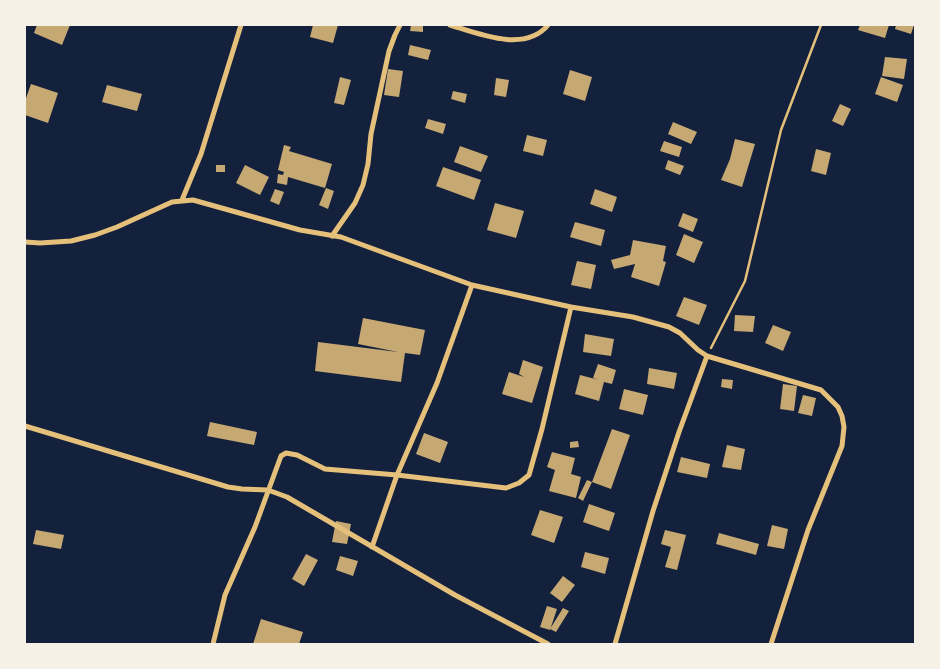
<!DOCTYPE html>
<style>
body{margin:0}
#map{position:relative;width:940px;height:669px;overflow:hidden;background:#14213d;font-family:"Alegreya Sans",sans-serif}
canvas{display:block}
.frame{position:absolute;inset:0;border:26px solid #f6f1e7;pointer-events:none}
</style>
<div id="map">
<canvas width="940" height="669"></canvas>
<div class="frame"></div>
</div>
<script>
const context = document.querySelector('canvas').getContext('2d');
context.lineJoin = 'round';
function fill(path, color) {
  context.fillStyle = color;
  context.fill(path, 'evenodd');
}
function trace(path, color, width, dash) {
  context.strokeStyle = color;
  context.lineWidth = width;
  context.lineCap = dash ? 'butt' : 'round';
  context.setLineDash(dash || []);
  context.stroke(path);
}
fill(new Path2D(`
 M37,25H70L62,45L34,33Z
 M313,25H338L333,43L310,37Z
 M411,25H423V32L410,31Z
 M860,25H889L885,38L858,30Z
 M896,25H914L911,34L895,29Z
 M410,45L431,50L428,60L408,55Z
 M885,57L907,59L904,79L882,76Z
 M388,69L403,71L399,97L384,95Z
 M570,70L592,77L585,101L563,94Z
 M340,77L351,80L344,105L334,103Z
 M881,77L903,85L897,102L875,94Z
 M496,78L509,80L506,97L494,95Z
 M31,84L58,93L48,123L25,115V101Z
 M107,85L142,94L137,111L102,102Z
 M453,91L467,94L465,103L451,99Z
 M840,104L851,109L843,126L832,121Z
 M428,119L446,124L443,134L425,128Z
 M673,122L697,132L691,144L668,134Z
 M527,135L547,140L543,156L523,151Z
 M735,139L755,144L742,187L721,180L730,159Z
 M664,141L682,147L679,157L660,151Z
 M284,145L291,147L289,151L332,164L325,188L288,177L287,185L277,183L278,174L283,175L284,172L278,170Z
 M460,146L488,156L481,172L454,162Z
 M816,149L831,153L826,175L811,171Z
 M668,160L684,166L680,175L665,169Z
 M216,165H225V172H216Z
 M245,165L269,177L260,195L236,183Z
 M443,167L481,180L474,200L436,186Z
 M326,188L334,191L328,209L319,205Z
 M275,189L284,192L279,205L270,201Z
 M595,189L617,197L612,212L590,204Z
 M495,203L524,211L516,238L487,230Z
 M683,213L698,219L693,232L678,226Z
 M575,222L605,230L601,246L570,237Z
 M684,234L703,242L694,263L676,255Z
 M633,240L666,246L663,261L666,262L659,286L631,277L635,264L614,269L611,260L630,255Z
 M577,261L596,265L591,289L571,285Z
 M684,297L707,305L699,325L676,316Z
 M735,315L755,316L753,332L734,331Z
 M363,318L425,330L420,355L405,353L401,382L315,371L318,342L398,352L358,344Z
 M773,325L791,332L783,351L765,343Z
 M585,334L614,339L611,356L583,352Z
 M523,360L543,367L532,403L502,394L509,372L524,377L519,374Z
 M598,364L616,370L612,384L604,382L599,401L575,394L580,375L599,380L593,378Z
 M649,368L677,373L674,389L647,384Z
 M722,379L733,380L732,389L721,387Z
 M783,384L797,386L794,411L780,409Z
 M624,389L648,395L643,415L619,409Z
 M803,395L816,398L812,416L798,413Z
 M210,422L257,432L254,445L207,436Z
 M612,429L630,435L611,489L592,482Z
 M424,433L448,442L440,463L416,454Z
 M578,441L579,447L570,448V442Z
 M727,445L745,449L741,470L722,467Z
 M552,452L575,458L571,474L581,477L576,498L549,491L555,470L547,467Z
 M681,457L710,464L707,478L677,472Z
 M587,480L592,482L583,501L578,498Z
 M589,504L615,513L609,531L583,522Z
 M540,510L563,517L554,543L531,535Z
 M336,521L351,524L347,544L332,542Z
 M772,525L788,529L784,549L767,546Z
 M36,530L64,535L61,549L33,544Z
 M665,530L686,535L677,570L665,567L671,547L661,544Z
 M719,533L759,544L756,555L716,544Z
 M585,552L609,558L605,574L581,567Z
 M306,554L318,560L304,586L292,579Z
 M340,556L358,561L353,576L336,570Z
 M563,576L575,585L562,602L550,593Z
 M547,606L557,609L550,630L540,627Z
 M563,608L569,611L556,632L550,629Z
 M261,619L303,632L299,644H253Z`), '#c6a872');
trace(new Path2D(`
 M711,348L745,281L781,130L821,25`), '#e5c07b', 2.5);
trace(new Path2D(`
 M450,25C479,34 525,53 548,25
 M182,200L201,154L241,25
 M332,236L355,203L363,185L368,164L371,134L389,51L395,35L400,25
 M25,242L40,243L71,241L95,235L117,227L172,202L193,200L300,230L341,237L472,285L571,307L633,317L669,327L680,333L698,350L707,356L821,390L838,407L842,416L844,427L842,446L808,530L771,644
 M25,426L228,487L242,489L268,490L287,497L455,595L548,644
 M372,547L397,475L437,383L472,285
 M213,644L225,595L255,527L281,456L286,453L297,455L325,469L397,475L506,488L519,483L529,475L542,429L571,307
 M615,644L653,511L679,432L707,356`), '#e5c07b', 5);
</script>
